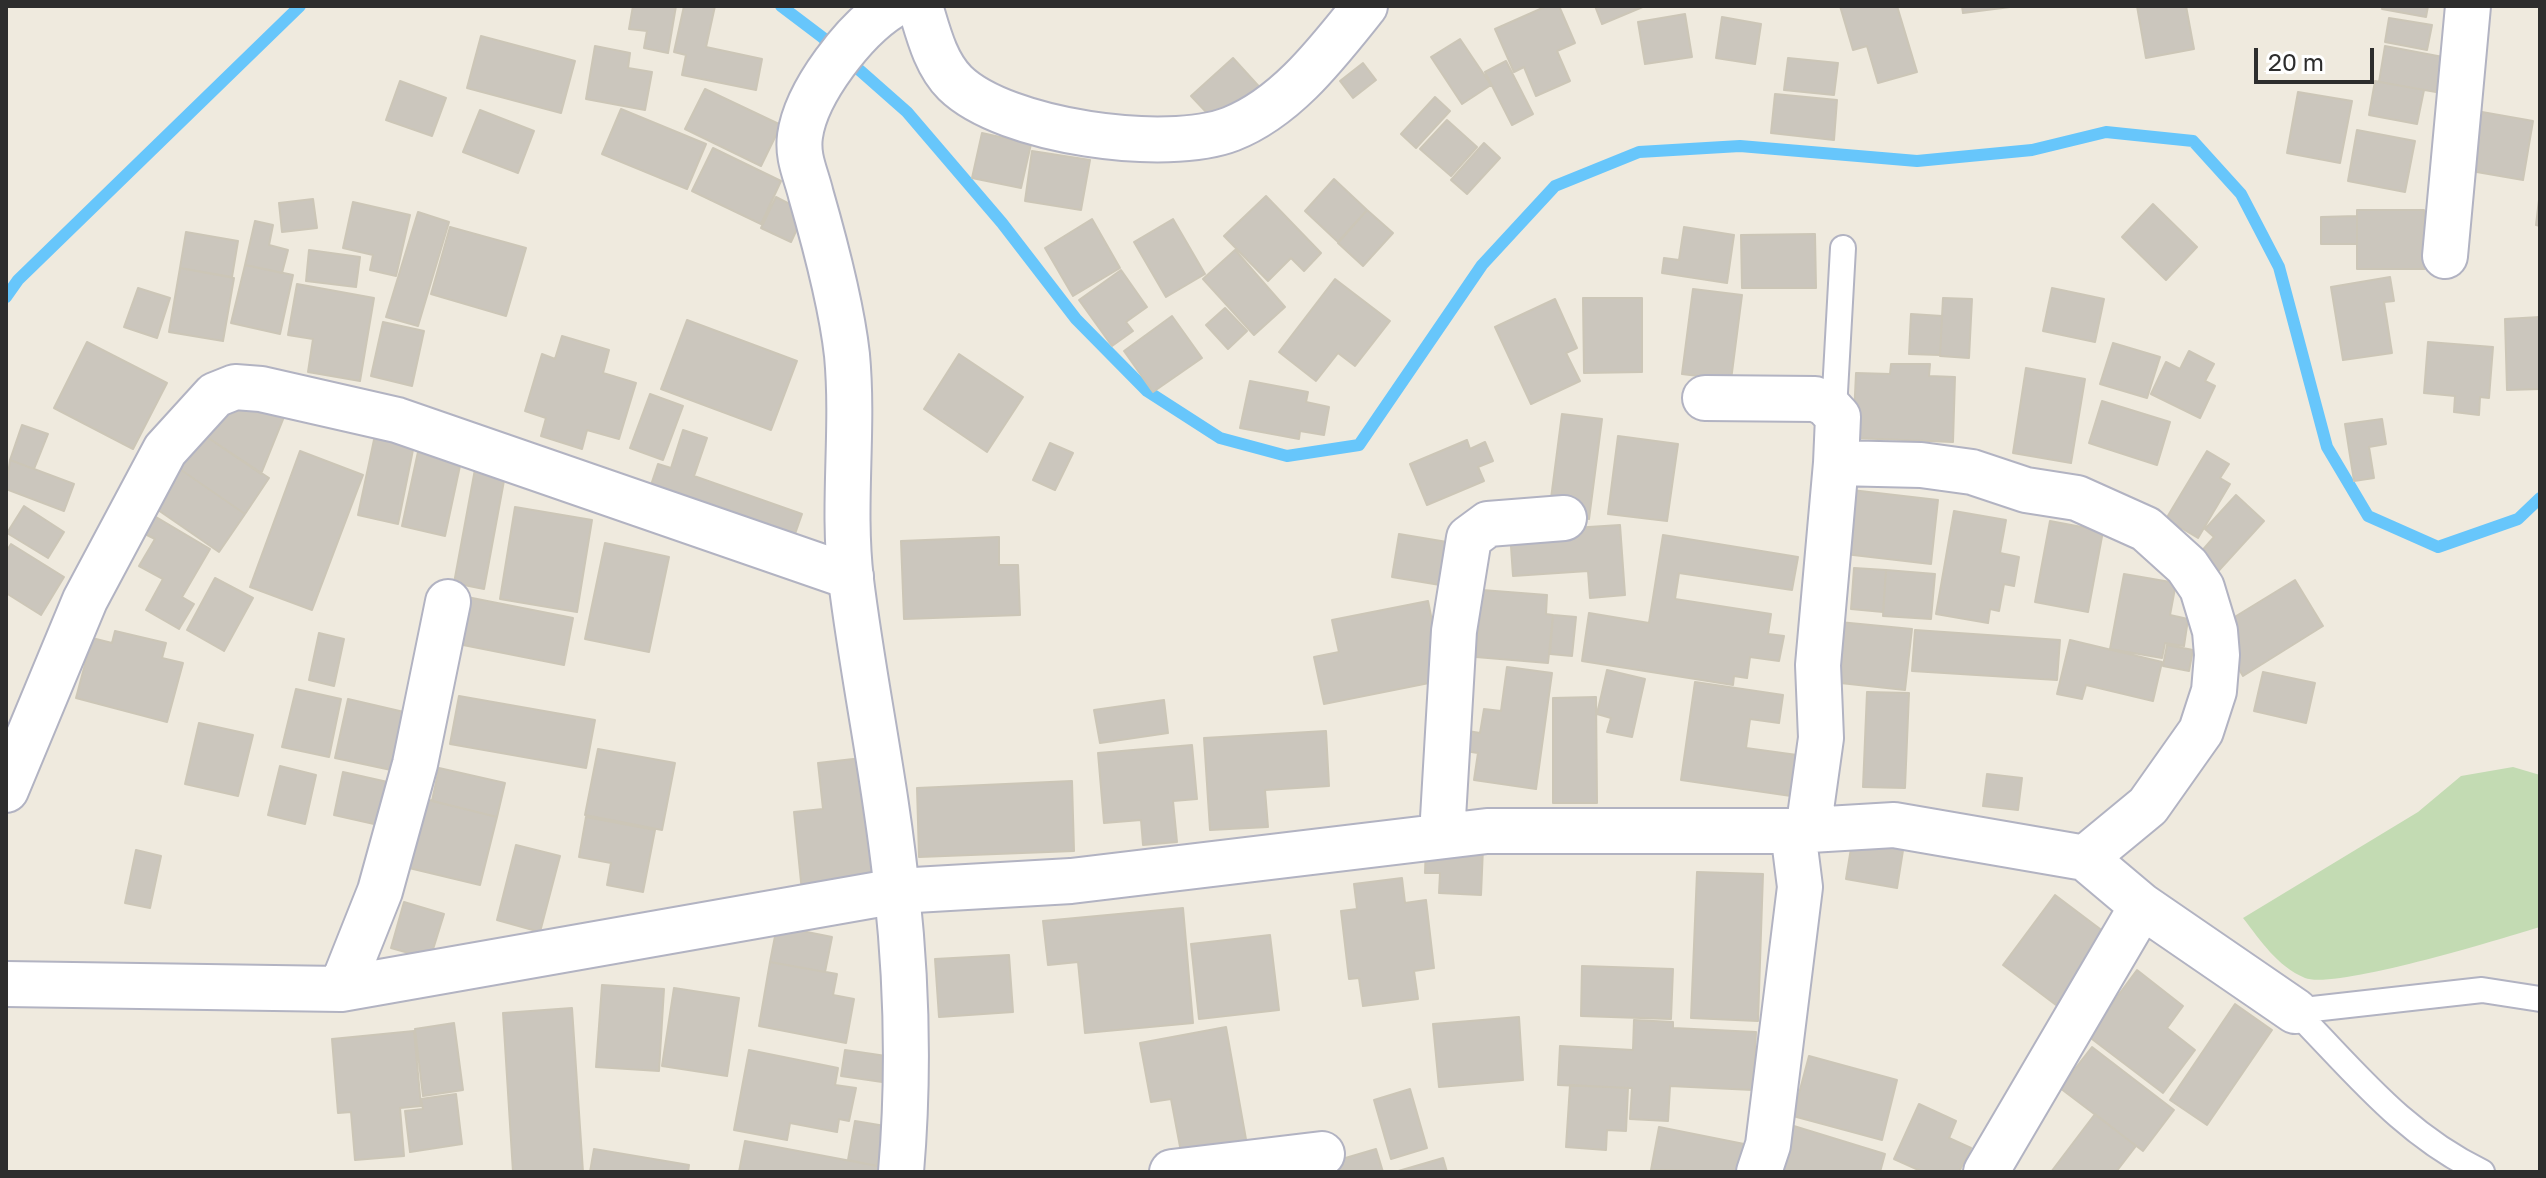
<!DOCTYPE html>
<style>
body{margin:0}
#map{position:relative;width:2546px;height:1178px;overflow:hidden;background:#efeade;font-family:"Golos Text",sans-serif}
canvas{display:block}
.frame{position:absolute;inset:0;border:8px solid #2d2d2d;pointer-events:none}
.scale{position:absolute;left:2254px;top:48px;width:120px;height:36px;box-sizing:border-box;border:4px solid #2d2d2d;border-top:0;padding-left:10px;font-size:24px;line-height:28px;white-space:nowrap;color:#2d2d2d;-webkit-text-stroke:6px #fff;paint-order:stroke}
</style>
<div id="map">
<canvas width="2546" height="1178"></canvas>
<div class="frame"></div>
<div class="scale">20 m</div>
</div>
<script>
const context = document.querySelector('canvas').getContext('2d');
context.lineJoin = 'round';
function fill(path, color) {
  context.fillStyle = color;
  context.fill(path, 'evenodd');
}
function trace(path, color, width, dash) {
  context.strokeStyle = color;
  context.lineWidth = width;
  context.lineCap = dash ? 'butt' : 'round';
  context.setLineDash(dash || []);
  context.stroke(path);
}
fill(new Path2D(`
 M2513,767L2540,775V927C2501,939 2334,990 2305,978C2277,966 2261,941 2243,918L2418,812L2461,776Z`), '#c3dbb3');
trace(new Path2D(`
 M781,6L822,37L907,112L1002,223L1076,319L1147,391L1220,438L1287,456L1359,445L1482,265L1555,186L1639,152L1740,146L1917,161L2032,150L2106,132L2193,141L2241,194L2279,267L2327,447L2368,516L2438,547L2518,519L2540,498
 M6,297L18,280L300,6`), '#67c6fb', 12);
const building = new Path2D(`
 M633,6H676L668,53L644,48L647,31L629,29Z
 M684,6H715L706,47L762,59L756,90L682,75L686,55L674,52Z
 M1547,6H1559L1575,43L1557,51L1570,81L1536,96L1524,67L1514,72L1495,29Z
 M1595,6H1645L1602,24Z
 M1840,6H1897L1917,72L1878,83L1867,46L1853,50Z
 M1962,6H2018L1963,13Z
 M2137,6H2186L2194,49L2146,58Z
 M2383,6H2428L2426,17L2382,9Z
 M1685,14L1692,57L1645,64L1638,22Z
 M1722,17L1761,24L1755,64L1716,58Z
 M2389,18L2432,25L2427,50L2385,42Z
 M481,36L575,61L561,113L467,88Z
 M1460,39L1491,85L1462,104L1431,57Z
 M595,46L630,53L628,68L652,72L645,110L586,99Z
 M2385,46L2443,57L2436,92L2379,82Z
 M1233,58L1264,92L1223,130L1191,96Z
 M1788,58L1838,63L1834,95L1784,90Z
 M1506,61L1533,114L1512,125L1485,72Z
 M1363,63L1376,80L1353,98L1340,81Z
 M400,81L446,98L432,136L386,120Z
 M2375,81L2424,90L2417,124L2369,115Z
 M705,89L781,125L761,166L685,129Z
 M2298,92L2352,101L2340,163L2287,153Z
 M1775,94L1837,100L1834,140L1771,133Z
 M1435,97L1450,111L1416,148L1401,134Z
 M621,109L706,144L687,189L602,154Z
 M480,110L534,131L518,173L463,152Z
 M2482,112L2533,121L2523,180L2471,171Z
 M1447,120L1477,147L1451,176L1420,149Z
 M2357,130L2415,141L2405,192L2348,181Z
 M982,133L1031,144L1021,188L972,178Z
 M1484,143L1500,158L1467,194L1451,180Z
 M713,148L781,181L761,224L692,191Z
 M1032,151L1090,160L1081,210L1025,201Z
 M1334,179L1367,210L1338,242L1305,211Z
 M2540,191V226L2536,225Z
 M1266,196L1321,253L1304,271L1291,258L1268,281L1224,236Z
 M776,197L805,212L791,242L761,228Z
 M313,199L317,228L282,232L279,203Z
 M353,202L410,215L396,276L370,270L373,255L343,248Z
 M2153,204L2197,247L2166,280L2122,237Z
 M1367,210L1393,233L1363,266L1338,243Z
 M2357,210H2424L2425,269H2357Z
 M418,212L449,222L418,326L386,317Z
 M2357,216V244H2321V217Z
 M1092,219L1120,268L1073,296L1045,248Z
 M1173,219L1205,274L1166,297L1134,242Z
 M255,221L273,225L269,245L288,250L282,273L245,265Z
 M450,227L526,248L506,316L431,294Z
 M1684,227L1734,235L1727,283L1662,273L1664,258L1679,260Z
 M186,232L238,241L232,277L180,268Z
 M1815,234L1816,288H1742L1741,235Z
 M309,250L360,257L356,287L306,281Z
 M1235,250L1285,307L1254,335L1203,279Z
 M245,265L293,275L280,334L231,323Z
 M180,268L234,278L223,341L169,332Z
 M1121,270L1147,307L1126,322L1133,331L1112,346L1079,300Z
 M2390,277L2394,301L2384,302L2392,353L2343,360L2331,287Z
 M1335,279L1390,321L1355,366L1338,353L1316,381L1279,352Z
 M297,284L374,298L360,381L308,372L313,339L288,335Z
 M138,288L170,298L157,338L124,327Z
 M2052,288L2104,299L2095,342L2043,331Z
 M1693,289L1742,295L1731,380L1682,374Z
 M1583,298H1642V372L1584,373Z
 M1943,298L1972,299L1969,358L1940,356Z
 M1555,299L1577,348L1566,353L1580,381L1531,404L1495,327Z
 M1225,308L1247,331L1228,349L1206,325Z
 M1911,314L1942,316L1940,355L1909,354Z
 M1172,316L1202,358L1153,392L1124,351Z
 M2540,317V389L2507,390L2505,319Z
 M687,320L797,361L771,430L661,389Z
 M383,322L424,331L412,386L371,376Z
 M562,336L609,350L603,373L636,383L619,439L587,430L582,449L541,436L546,418L525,411L542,354L555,359Z
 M87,342L167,383L133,449L54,408Z
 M2428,342L2493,347L2489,398L2480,397L2479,415L2454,412L2455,396L2424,393Z
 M2113,343L2160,357L2147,398L2100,384Z
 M2189,351L2214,364L2205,381L2215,386L2200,418L2151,394L2166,362L2180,369Z
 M959,354L1023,397L987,452L924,409Z
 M1891,364H1930L1929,376L1955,377L1953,442L1853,438L1856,373L1890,374Z
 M2026,368L2085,379L2071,463L2013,453Z
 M1250,381L1308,392L1306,402L1329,407L1324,435L1300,431L1299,439L1240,428Z
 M650,394L683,406L663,460L630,448Z
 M223,401L286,412L261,474L201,433Z
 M2102,401L2170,422L2157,465L2089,443Z
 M1562,414L1602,419L1589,519L1549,514Z
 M2382,419L2386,444L2369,447L2374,478L2354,481L2345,424Z
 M378,421L417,430L398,524L358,515Z
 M22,425L48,434L34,469L10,460Z
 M683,430L707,438L694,476L802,514L789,551L646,500L658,464L671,468Z
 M201,433L269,478L245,514L171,463Z
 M1618,436L1678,444L1667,521L1608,514Z
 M421,438L464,447L445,536L402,526Z
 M1467,440L1470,449L1485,442L1493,461L1478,467L1484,481L1427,505L1410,464Z
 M1050,443L1073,453L1055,490L1033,480Z
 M300,451L363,475L312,610L250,587Z
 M2207,451L2229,464L2220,478L2230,484L2198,538L2166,519Z
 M478,453L508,459L484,589L454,583Z
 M10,460L74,484L64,511L6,489Z
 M171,463L245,514L219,552L145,501Z
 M1843,489L1938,500L1931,564L1836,553Z
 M2236,495L2264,521L2212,578L2193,561L2214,537L2205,529Z
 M24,506L64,532L48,558L7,533Z
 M515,507L592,520L577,612L500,599Z
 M1954,511L2006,520L2000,553L2019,557L2014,586L2004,584L1999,611L1990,609L1988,623L1936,614Z
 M151,514L210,549L182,597L194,604L179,629L146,610L163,579L139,566L155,539L141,532Z
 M2050,521L2103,531L2088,612L2035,602Z
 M1620,525L1625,595L1590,598L1588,571L1513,576L1510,532Z
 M1399,534L1453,543L1446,586L1392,577Z
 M1663,535L1798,557L1792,590L1679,573L1675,599L1771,614L1768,634L1784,636L1779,661L1750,657L1747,678L1734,676L1733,685L1582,661L1589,613L1649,623Z
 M999,537V565H1018L1020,615L904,619L901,541Z
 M605,543L669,557L649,652L585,639Z
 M11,544L64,577L41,615L6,593V552Z
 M1854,568L1886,570L1883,612L1851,609Z
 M1886,570L1935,574L1931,619L1883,616Z
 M2124,574L2176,583L2170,615L2188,619L2184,646L2165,643L2162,658L2110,649Z
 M215,578L253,598L224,651L187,630Z
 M2295,580L2323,626L2243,676L2215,629Z
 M1482,590L1547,595L1546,614L1553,615L1548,663L1476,657Z
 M462,596L573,618L564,665L453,643Z
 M1428,601L1440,660L1434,682L1324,704L1314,657L1339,652L1332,620Z
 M1553,615L1576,617L1572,656L1550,654Z
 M1829,621L1912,629L1905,690L1822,681Z
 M1915,630L2060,640L2057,680L1912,671Z
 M115,631L166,643L162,658L183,663L167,722L76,698L92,638L112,643Z
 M319,633L344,639L334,686L309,680Z
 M2070,640L2162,662L2153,701L2086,685L2082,699L2057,694Z
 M2167,645L2193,650L2189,671L2163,666Z
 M1507,667L1552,673L1536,789L1474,780L1478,753L1465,751L1468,731L1480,733L1484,709L1501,711Z
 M1607,670L1645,679L1632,737L1607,732L1611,718L1597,714Z
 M2263,672L2315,683L2306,723L2254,711Z
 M1695,682L1783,695L1779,723L1750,719L1746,748L1797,755L1791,796L1681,780Z
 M296,689L341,699L329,757L282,747Z
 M1867,692L1909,693L1905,788L1863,787Z
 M459,696L595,720L586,768L450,744Z
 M1596,697L1597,803H1553V698Z
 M348,699L404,712L391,770L335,758Z
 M1164,700L1168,733L1100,743L1094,710Z
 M199,723L253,735L238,796L185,784Z
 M1326,731L1329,786L1265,790L1268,827L1210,830L1204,738Z
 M1192,745L1197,799L1173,801L1177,842L1143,845L1141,820L1104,823L1098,753Z
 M598,749L675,763L662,830L585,815Z
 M871,757L885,883L802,892L794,812L823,809L818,763Z
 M280,766L316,775L305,824L268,815Z
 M439,768L505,783L497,817L432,801Z
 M343,772L392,783L383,826L334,815Z
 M1987,774L2022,778L2018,810L1983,806Z
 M1072,781L1074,851L919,857L917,788Z
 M425,799L497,817L480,885L409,868Z
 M586,817L655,830L643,892L607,885L611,863L579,857Z
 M1853,836L1904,844L1897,888L1846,879Z
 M516,845L560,856L540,932L497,920Z
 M1426,845L1483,848L1481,895L1439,893L1440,873H1425Z
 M136,850L161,856L150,908L125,903Z
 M1697,872L1763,874L1758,1021L1691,1018Z
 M1402,878L1405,903L1426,900L1434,968L1414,971L1418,999L1363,1006L1359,978L1349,979L1341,911L1357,909L1354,884Z
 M2055,895L2112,938L2060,1008L2003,965Z
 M404,902L444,914L430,959L391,948Z
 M1183,908L1193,1023L1085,1033L1078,962L1048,965L1043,921Z
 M777,926L832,937L825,972L770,962Z
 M1270,935L1279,1010L1199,1019L1191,944Z
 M1009,955L1013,1012L939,1017L935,959Z
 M770,962L837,974L833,995L854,999L846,1043L759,1026Z
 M1582,966L1673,969L1671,1019L1581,1016Z
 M2137,970L2183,1006L2167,1028L2195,1050L2163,1093L2088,1036Z
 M602,985L664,989L659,1071L596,1067Z
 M674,988L739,998L727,1076L662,1066Z
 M2235,1004L2272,1030L2207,1125L2170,1100Z
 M572,1008L583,1172H513L503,1013Z
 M1519,1017L1523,1080L1439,1087L1433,1024Z
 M1634,1020L1673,1022V1028L1756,1032L1753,1090L1670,1086L1668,1121L1630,1119L1632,1088L1558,1085L1560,1046L1633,1050Z
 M454,1023L463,1090L423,1096L415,1029Z
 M1226,1027L1247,1145L1182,1157L1171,1099L1151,1102L1140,1043Z
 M414,1031L421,1106L400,1108L404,1156L355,1160L351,1112L338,1113L332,1039Z
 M2092,1047L2174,1110L2143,1151L2060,1088Z
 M749,1050L838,1068L835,1085L856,1088L849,1121L839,1119L837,1132L790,1123L787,1140L734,1130Z
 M845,1050L893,1057L889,1083L841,1076Z
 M1809,1056L1897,1080L1882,1140L1793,1116Z
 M1570,1085L1628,1088L1626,1131L1607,1130L1606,1150L1566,1147Z
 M1410,1089L1427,1148L1391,1159L1374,1100Z
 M456,1094L462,1144L410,1152L405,1111L423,1109L421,1099Z
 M1919,1104L1956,1121L1949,1138L1971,1148L1959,1172H1923L1894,1159Z
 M2095,1114L2136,1146L2116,1172H2051Z
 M855,1121L885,1126L877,1166L848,1160Z
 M1784,1123L1885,1154L1880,1172H1769Z
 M1659,1127L1744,1144L1739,1172L1651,1170Z
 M745,1141L888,1168L887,1172H739Z
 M594,1149L689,1165L688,1172H590Z
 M1376,1149L1383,1172H1327L1325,1164Z
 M1443,1158L1447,1172H1395Z`);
fill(building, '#cbc6bd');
trace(building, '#ccc6b7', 2);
const lane = new Path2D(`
 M1834,410L1843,248
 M2295,1011C2355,1072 2403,1134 2482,1172
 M2295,1011L2482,990L2540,999`);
const street = new Path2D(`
 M920,6C928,32 935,63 955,83C1005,132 1167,154 1231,129C1287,107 1328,52 1365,6
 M2445,256L2468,6
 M1705,398L1815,399L1826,404L1838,417L1836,463
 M6,790L85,600L165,450L215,395L235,387L261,389L397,420L851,577
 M1808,831L1821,738L1818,665L1836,463L1921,465L1972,472L2026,490L2077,498L2146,529L2187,566L2202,588L2215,631L2217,655L2214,691L2201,731L2148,806L2085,858
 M1442,835L1454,631L1469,538L1488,524L1564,518
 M6,984L341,989L897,891L1071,881L1487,831H1793L1894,825L2085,858L2142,906L2295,1011
 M341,989L380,891L415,764L448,602
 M1172,1172L1322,1154
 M1759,1172L1768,1145L1800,887L1793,831
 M1986,1172L2142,906`);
const secondary = new Path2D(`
 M892,6C855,29 806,92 800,136C797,158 806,174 811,195C824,240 842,310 847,355C854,430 842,505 851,580C864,685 887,788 897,893C907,986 909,1079 901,1172`);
trace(lane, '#b2b3c2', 28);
trace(street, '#b2b3c2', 48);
trace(secondary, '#b2b3c2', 48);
trace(lane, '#fff', 24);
trace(street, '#fff', 44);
trace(secondary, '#fff', 44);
</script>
